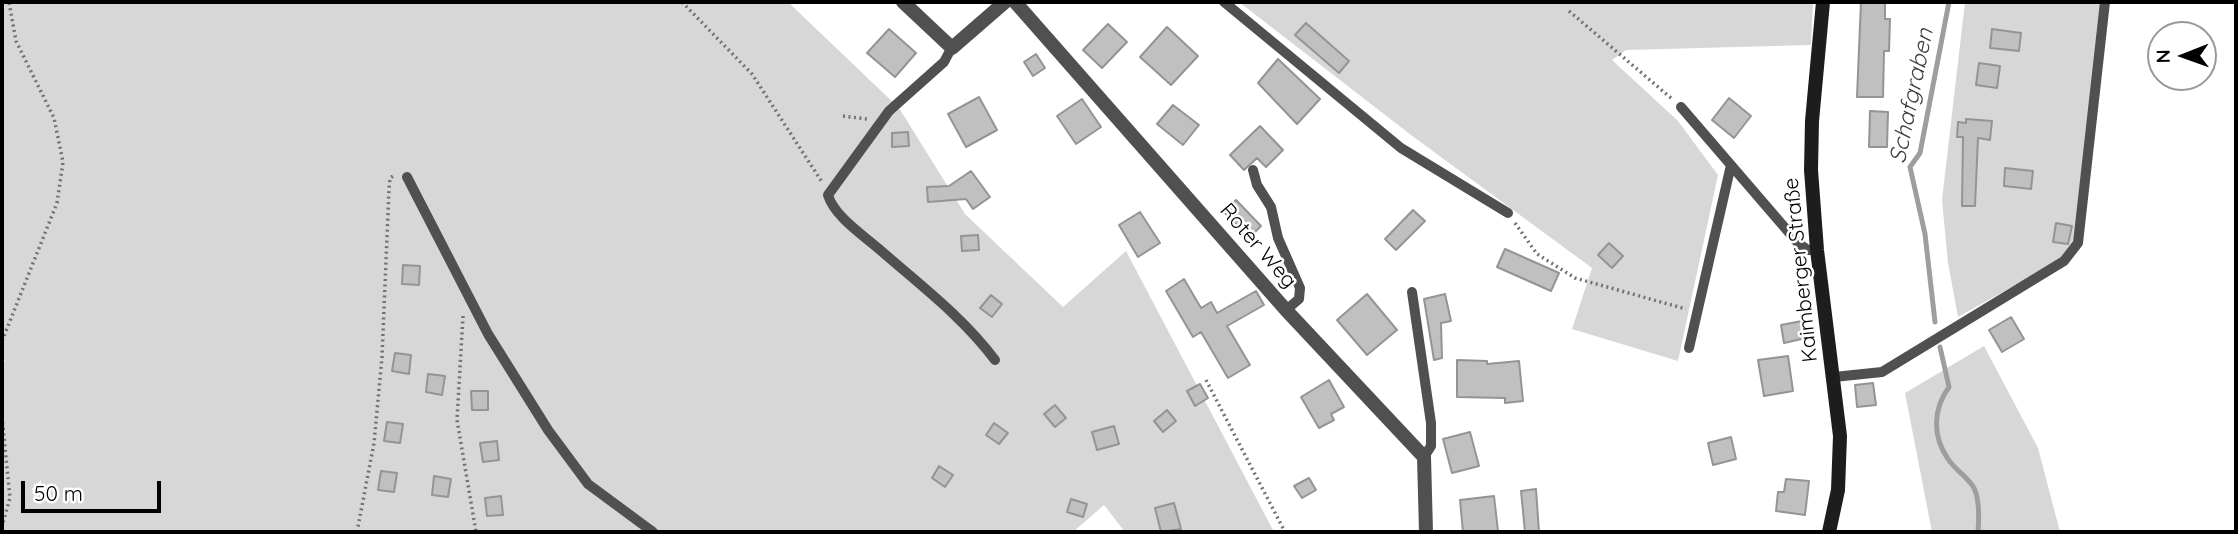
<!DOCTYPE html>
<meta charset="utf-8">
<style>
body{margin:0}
#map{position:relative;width:2238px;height:534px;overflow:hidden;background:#fff;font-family:Quicksand,sans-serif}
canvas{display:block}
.frame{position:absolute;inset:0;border:4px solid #000;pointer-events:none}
.north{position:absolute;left:2147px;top:21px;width:70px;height:70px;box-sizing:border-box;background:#fff;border:2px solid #999;border-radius:50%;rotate:269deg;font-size:19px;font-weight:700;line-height:28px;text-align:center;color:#000}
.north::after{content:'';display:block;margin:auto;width:24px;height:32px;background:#000;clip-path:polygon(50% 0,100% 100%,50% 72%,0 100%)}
.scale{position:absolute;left:21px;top:481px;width:140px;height:32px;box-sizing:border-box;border:4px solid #000;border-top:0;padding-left:9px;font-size:21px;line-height:24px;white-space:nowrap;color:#000;-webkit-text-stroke:5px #fff;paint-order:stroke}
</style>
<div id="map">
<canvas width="2238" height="534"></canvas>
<div class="frame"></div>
<div class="north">N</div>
<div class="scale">50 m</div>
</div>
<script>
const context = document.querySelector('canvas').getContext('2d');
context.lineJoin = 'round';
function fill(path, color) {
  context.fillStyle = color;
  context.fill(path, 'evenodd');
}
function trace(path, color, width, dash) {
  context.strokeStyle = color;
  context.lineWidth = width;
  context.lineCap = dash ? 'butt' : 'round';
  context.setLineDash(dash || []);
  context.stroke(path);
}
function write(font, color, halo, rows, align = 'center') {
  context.font = font + ' Quicksand,sans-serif';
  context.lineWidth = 5;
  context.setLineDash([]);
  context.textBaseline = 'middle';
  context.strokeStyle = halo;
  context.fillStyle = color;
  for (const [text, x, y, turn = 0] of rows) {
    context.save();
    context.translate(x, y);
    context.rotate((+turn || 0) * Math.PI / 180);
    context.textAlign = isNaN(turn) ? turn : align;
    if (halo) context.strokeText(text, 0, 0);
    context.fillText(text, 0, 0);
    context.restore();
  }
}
fill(new Path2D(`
 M2,2H788L899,108L965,214L1063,307L1126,251L1274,532H1125L1104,505L1073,532H2V367L5,360L2,357Z
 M1239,2H1813L1811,45L1626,50L1612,60L1678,121L1718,175L1678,361L1572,329L1592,268L1411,135Z
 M1965,2H2101L2075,243L2062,259L1958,317L1948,263L1942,200Z
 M1984,346L2038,448L2060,532H1932L1905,393Z`), '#d7d7d7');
trace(new Path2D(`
 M1935,322L1925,234L1910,167L1920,153L1949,2
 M1940,347L1949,387C1933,409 1932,436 1948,459C1955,470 1968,477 1974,488C1980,500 1979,519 1978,532`), '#9e9e9e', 5);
const building = new Path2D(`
 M1861,2H1885V19H1890L1889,51H1884L1883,97H1857Z
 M1306,23L1349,61L1339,73L1295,35Z
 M1108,24L1127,42L1102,68L1083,50Z
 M1167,27L1198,56L1171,85L1140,57Z
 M889,29L916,53L895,77L867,53Z
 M1992,29L2021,33L2019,51L1990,48Z
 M1036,54L1045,68L1033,76L1024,62Z
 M1278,59L1320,99L1297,124L1258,83Z
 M1979,63L2000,66L1997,88L1976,85Z
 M979,97L997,130L966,147L948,114Z
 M1729,98L1751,116L1734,138L1712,120Z
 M1082,99L1101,127L1076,144L1057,116Z
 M1173,105L1199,125L1183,145L1157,124Z
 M1870,111L1888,112L1887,147H1869Z
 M1966,119L1992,121L1990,140L1978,138L1975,206H1962L1963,137H1957L1958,122L1966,123Z
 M1260,126L1283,150L1266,167L1257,158L1244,170L1230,155Z
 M908,132L909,146L892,147V133Z
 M2005,168L2033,171L2031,189L2004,186Z
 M971,171L990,197L973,209L966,199L928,202L927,187L949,186Z
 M1236,200L1261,226L1249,238L1224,212Z
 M1413,210L1425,221L1396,250L1385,239Z
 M1140,212L1160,243L1138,257L1119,225Z
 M2056,223L2072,226L2068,244L2053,242Z
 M978,235L979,250L962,251L961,236Z
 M1609,243L1623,256L1612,268L1598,255Z
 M1505,249L1559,273L1551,291L1497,267Z
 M403,265L420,266L419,285L402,284Z
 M1184,279L1201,308L1211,302L1217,313L1256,291L1264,305L1227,326L1250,365L1228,378L1201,332L1193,337L1166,291Z
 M1367,294L1397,330L1367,355L1337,320Z
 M1445,294L1451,321L1441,323L1442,358L1434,360L1424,299Z
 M991,295L1002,304L992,317L980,308Z
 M2011,317L2024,339L2002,352L1989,330Z
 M1802,321L1806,338L1784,343L1781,325Z
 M395,353L411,355L409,374L392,371Z
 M1788,356L1793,391L1764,396L1758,360Z
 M1457,360L1487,361V364L1519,361L1523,401L1505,403V398L1457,397Z
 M428,374L445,376L442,395L426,392Z
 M1329,380L1344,407L1331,414L1334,420L1319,428L1301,397Z
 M1873,383L1876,405L1857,407L1855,385Z
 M1200,384L1208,398L1195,406L1187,391Z
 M471,391H488V410H472Z
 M1055,405L1066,418L1055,427L1044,414Z
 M1167,410L1176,421L1163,432L1154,421Z
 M387,422L403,424L400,443L384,441Z
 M994,423L1008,433L999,444L986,435Z
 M1114,426L1119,444L1097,450L1092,432Z
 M1470,432L1479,466L1452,473L1443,439Z
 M1731,437L1736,459L1713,465L1708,443Z
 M497,441L499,460L483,462L480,443Z
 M939,466L953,475L945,487L932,478Z
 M381,471L397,473L394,492L378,490Z
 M434,476L451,479L448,497L432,495Z
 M1309,478L1316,490L1302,498L1294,486Z
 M1786,479L1809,481L1805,515L1776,511L1778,492H1784Z
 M1536,489L1539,532H1525L1521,491Z
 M501,496L503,515L487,516L485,498Z
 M1494,496L1498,531L1463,532L1460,500Z
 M1071,499L1087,504L1083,517L1067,512Z
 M1174,503L1181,529L1161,532L1155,508Z`);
fill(building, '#c0c0c0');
trace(building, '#949494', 2);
trace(new Path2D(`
 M682,2L752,74L822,182
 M1569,11L1671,98
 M843,116L867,119
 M1515,223L1537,254L1575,278L1686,309
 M463,316L457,420L476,532
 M2,341L57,203L63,162L54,118L16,41L9,2
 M1206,380L1285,532
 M2,417L10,498L2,526
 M357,532L374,443L382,357L389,189L390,178L395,175`), '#727272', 3.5, [2, 3.5]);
trace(new Path2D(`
 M1224,2L1401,148L1508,213
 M952,47L944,62L889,111L828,195C834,216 863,235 879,249C919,284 963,317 995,360
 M1681,107L1798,243L1808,250H1817
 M1253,170L1257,185L1271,207L1278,238L1300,288L1299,299L1286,310
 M407,177L488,334L548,430L588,484L653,532
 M1412,292L1431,423V446L1424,457
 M1689,348L1731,165
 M1834,377L1882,372L2064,261L2078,243L2105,2`), '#505050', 10);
trace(new Path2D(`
 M903,2L952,48L1005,2
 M1015,2L1286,310L1424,457L1426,532`), '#505050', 14);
trace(new Path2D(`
 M1823,2L1812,121L1811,170L1817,250L1840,436L1838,490L1829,532`), '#1d1d1d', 14);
write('21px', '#000', '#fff', [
 ["Roter Weg",1258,246,49],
 ["Kaimberger Straße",1801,270,-96]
]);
write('italic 23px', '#3f3f3f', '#fff', [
 ["Schafgraben",1912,96,-78]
]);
</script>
